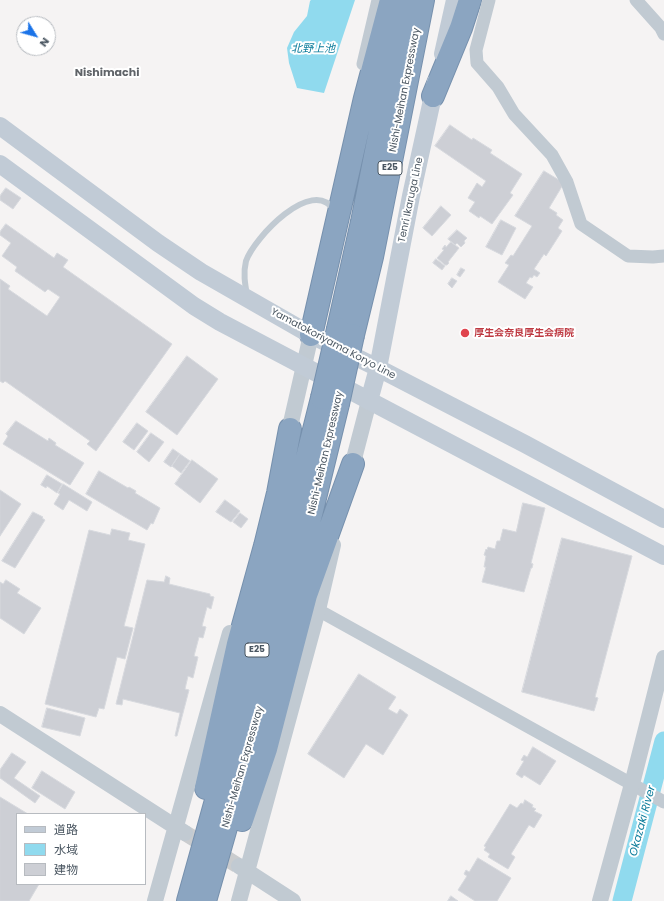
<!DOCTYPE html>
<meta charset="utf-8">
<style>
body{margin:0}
#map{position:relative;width:664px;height:901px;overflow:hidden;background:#f5f3f3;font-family:Poppins,"Noto Sans JP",sans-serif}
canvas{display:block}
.legend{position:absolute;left:16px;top:813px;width:130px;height:72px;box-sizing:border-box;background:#fff;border:1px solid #b7bbc0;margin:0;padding:5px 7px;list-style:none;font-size:12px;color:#4a5661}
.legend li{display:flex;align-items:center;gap:8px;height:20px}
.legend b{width:20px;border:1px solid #b7bbc0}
.north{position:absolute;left:16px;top:16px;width:40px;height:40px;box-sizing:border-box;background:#fff;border:1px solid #b7bbc0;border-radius:50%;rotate:127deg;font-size:11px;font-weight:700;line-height:16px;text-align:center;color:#4a5661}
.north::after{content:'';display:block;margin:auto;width:14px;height:18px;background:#1a73e8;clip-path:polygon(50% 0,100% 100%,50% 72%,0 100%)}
</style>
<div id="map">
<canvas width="664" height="901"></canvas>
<ul class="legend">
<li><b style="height:5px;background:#c1cbd6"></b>道路</li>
<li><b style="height:11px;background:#90daee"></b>水域</li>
<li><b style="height:11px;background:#cdcfd5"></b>建物</li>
</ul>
<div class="north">N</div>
</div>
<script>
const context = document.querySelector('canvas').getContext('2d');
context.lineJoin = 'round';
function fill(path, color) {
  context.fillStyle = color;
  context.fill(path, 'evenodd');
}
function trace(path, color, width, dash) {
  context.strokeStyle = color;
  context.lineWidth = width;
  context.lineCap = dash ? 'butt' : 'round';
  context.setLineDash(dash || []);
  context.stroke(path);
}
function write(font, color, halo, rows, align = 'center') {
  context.font = font + ' Poppins,"Noto Sans JP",sans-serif';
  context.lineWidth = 4;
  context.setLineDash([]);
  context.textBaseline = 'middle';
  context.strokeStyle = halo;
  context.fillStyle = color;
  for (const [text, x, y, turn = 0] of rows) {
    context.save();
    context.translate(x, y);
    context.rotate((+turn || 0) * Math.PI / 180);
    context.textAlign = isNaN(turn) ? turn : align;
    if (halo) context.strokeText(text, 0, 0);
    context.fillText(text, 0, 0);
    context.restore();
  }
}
fill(new Path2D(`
 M311,0H355L324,93L297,88L289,63L287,48L294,32L307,16L310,1Z`), '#90daee');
trace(new Path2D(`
 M622,901L664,741`), '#90daee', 19);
const building = new Path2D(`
 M450,125L472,140L473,138L492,150L490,153L522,174L510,193L513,195L492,224L480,216L479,218L469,211L475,202L468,198L477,183L482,187L486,181L435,146Z
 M544,171L564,183L549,208L557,213L556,215L563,220L558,228L562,231L546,256L544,254L534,269L540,273L537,277L534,275L532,278L530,277L526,283L533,287L525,299L498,282L509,265L505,263L511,255L513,256L532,226L515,216Z
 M6,188L21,198L13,209L0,200V196Z
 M441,206L451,215L432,236L423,228Z
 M501,220L516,228L502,255L486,247Z
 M6,224L54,258L57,253L68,260L63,267L172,344L96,451L87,444L90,441L5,381L3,383L0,381V279L10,286L8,289L47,316L60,297L48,289L45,292L15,271L17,267L2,256L11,243L0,235V232Z
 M457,230L467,238L464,241L465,243L461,247L457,243L455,245L448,239Z
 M451,242L459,248L448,262L449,263L447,265H445L437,258L444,250L442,249L445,245L446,247Z
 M436,259L445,266L442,270L433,263Z
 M461,268L465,270L460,277L457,275Z
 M452,278L457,281L452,288L448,284Z
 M187,356L218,379L177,435L146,412Z
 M16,421L48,441L49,438L56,443L55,445L84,463L70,485L3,444L8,436L6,434Z
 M137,423L148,431L134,450L123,442Z
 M151,433L164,442L149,462L137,452Z
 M173,449L180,454L171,467L164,462Z
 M180,454L190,461L181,473L172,466Z
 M192,460L218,479L200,503L175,484Z
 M99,471L128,488L129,487L136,491L135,493L160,508L153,524L151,523L147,530L86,494Z
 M47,475L62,484L57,493L47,486L46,488L41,485Z
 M63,484L92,502L87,511L69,500L63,510L54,504L60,494L58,493Z
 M0,490L21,504L0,536Z
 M225,500L240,511L231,522L216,512Z
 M523,503L545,508L531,563L533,564L532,568H531L524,592L482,582L486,567H484L486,556L484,555L486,549L487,550L488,547L495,549L497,541H500L503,529L516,532Z
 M33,512L43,517L42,518L45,520L15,568L2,561Z
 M240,513L248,519L241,528L233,522Z
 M112,529L130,533L128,540L145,544L124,626L133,628L125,659L117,657L104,709L99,708L96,717L45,704L89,530L110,535Z
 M562,538L632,556L595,697L598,698L594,711L522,692Z
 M166,576L170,578L169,584L210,594V596L214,597L211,609L207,607L202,626L206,627L203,638L199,637L194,656L198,657L193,678L188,676L185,689L189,690L177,736H175L180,713L123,699L122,705L116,704L147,580L164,582Z
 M6,580L20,589L17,593L41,608L24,634L0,618V582L3,584Z
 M359,674L396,697L388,709L397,714L400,709L408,715L383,755L366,744L344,778L308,754Z
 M47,708L85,718L80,736L42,727Z
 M533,747L556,761L540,785L524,775L522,778L516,774L524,761L521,760L524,755L527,757Z
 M12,753L26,762L14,778L40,796L35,803L0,778V770Z
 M42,771L75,792L65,809L32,788Z
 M0,797L28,814H17V884H39L29,901H0Z
 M525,800L533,805L532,807L536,809L534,811L542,815L534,828L529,825L511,854L515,857L508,869L488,857L490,854L484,850L486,847L484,846L510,804L517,808L521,803L523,804Z
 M478,858L511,878L497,901H475L458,890L467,876L464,874L466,870L469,872Z
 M451,896L458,901H448Z`);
fill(building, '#cdcfd5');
trace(building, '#d7d9de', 1);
trace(new Path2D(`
 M185,833L237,865`), '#caccce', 16, [16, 8]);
const motorway = new Path2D(`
 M433,96L461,28L470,0
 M338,329L362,222L406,0
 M311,335L365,98L391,0
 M353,335L372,257L423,0
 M206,788L238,644L265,546L278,493L290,429
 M242,820L266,749L306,595L353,464
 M188,901C235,734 280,567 322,398
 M205,901L255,726L305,539L338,404`);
trace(motorway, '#7690ad', 24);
trace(new Path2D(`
 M247,295C245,284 243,273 246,261C254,238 312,176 334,210`), '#c1cad2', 6);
trace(new Path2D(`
 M489,0L476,50L477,63L498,87L514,114L552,155L567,182L581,224L628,256L653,257L664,256
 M636,0L661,28L664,34
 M363,64L378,0
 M318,610L664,802`), '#c1cad2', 13);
trace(new Path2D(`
 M287,440L311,335
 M350,474L369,401
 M0,714L185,833
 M239,866L293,901
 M155,901L230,633
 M239,901L318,610L333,545
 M600,901L632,784L664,658`), '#c1cad2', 16);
trace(new Path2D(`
 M443,54L455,0
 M0,126L158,243L201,272L311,335L378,368L525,444L664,519
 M0,164L194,306L220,322L664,556
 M369,401L378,368L411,196L436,82`), '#c1cbd6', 18);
trace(motorway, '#8ba5c1', 22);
const motorwayBridge = new Path2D(`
 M322,398L338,329
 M338,404L353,335`);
trace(motorwayBridge, '#7690ad', 24, []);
trace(motorwayBridge, '#8ba5c1', 22);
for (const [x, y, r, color] of [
 [465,333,5,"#e0444e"]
]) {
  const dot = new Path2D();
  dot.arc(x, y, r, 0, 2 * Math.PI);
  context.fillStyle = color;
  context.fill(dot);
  trace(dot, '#fff', 1.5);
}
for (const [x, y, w] of [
 [390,168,24],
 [257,650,24]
]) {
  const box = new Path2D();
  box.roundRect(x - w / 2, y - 7, w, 14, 3);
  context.fillStyle = '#fff';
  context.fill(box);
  trace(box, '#4a5661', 1);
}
write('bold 9px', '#4a5661', null, [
 ["E25",390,168],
 ["E25",257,650]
]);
write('10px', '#4a5661', '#fff', [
 ["Nishi-Meihan Expressway",405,90,-79],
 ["Tenri Ikaruga Line",411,200,-78],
 ["Yamatokoriyama Koryo Line",333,344,28],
 ["Nishi-Meihan Expressway",326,453,-77],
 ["Nishi-Meihan Expressway",243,767,-74]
]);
write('bold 10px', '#be3a42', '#fff', [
 ["厚生会奈良厚生会病院",474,333]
], 'left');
write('italic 11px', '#0c7c9b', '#fff', [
 ["北野上池",313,49],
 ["Okazaki River",643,821,-75]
]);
write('bold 11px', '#5f6368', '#fff', [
 ["Nishimachi",107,73]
]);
</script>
